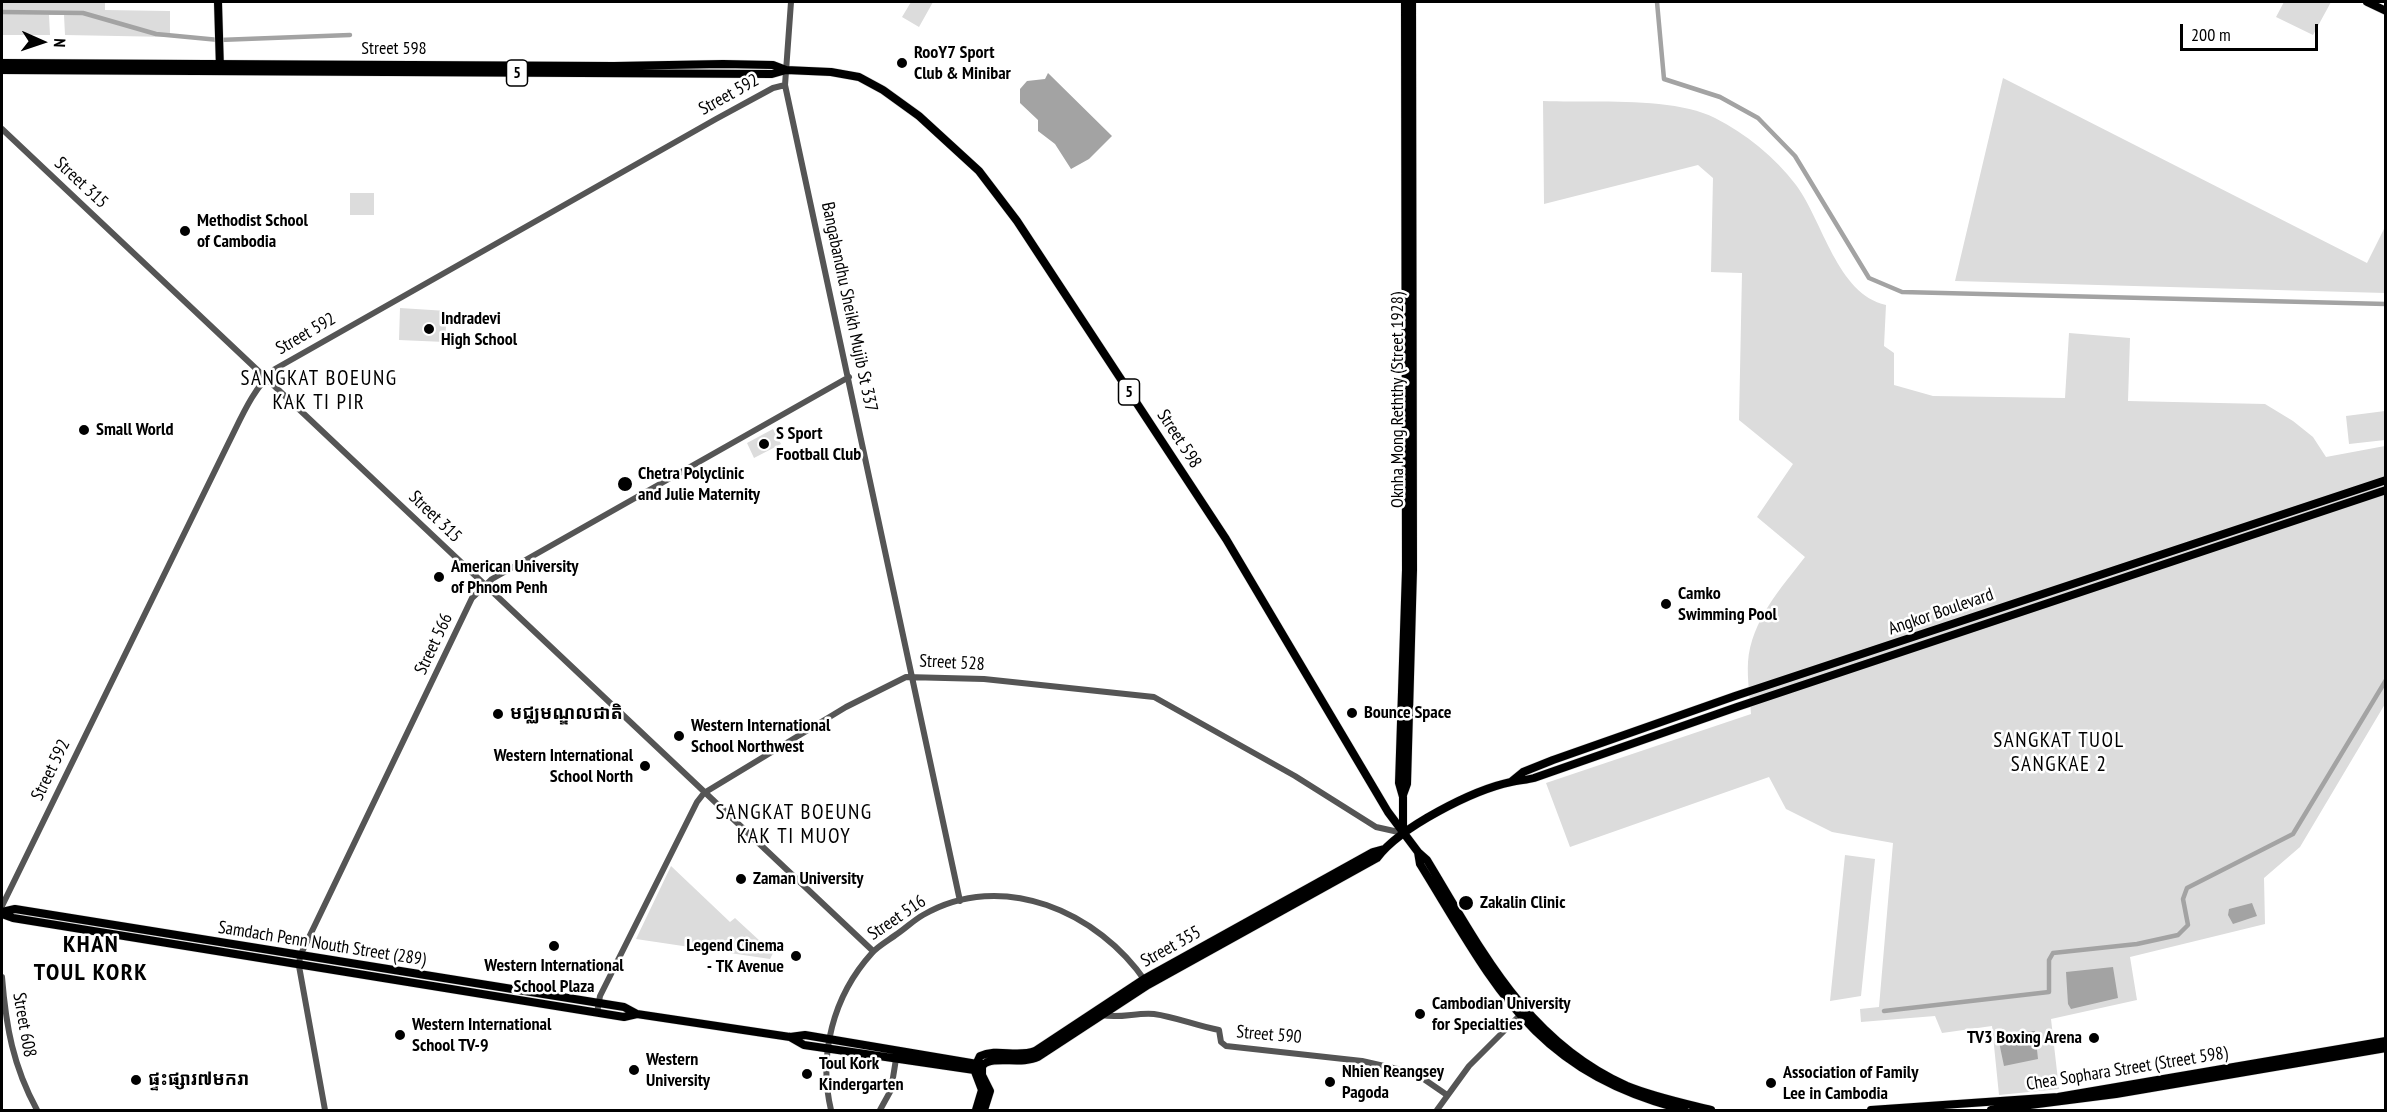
<!DOCTYPE html>
<meta charset="utf-8">
<style>
body{margin:0}
#map{position:relative;width:2387px;height:1112px;overflow:hidden;background:#fff;font-family:"PT Sans Narrow",sans-serif}
canvas{display:block}
.frame{position:absolute;inset:0;border:3px solid #000;pointer-events:none}
.north{position:absolute;left:12px;top:12px;width:60px;height:60px;-webkit-text-stroke:4px #fff;paint-order:stroke;rotate:93deg;font-size:16px;font-weight:700;line-height:24px;text-align:center;color:#000}
.north::after{content:'';display:block;margin:auto;width:21px;height:27px;background:#000;clip-path:polygon(50% 0,100% 100%,50% 72%,0 100%)}
.scale{position:absolute;left:2180px;top:24px;width:138px;height:27px;box-sizing:border-box;border:3px solid #000;border-top:0;padding-left:8px;font-size:18px;line-height:21px;white-space:nowrap;color:#000;-webkit-text-stroke:4px #fff;paint-order:stroke}
</style>
<div id="map">
<canvas width="2387" height="1112"></canvas>
<div class="frame"></div>
<div class="north">N</div>
<div class="scale">200 m</div>
</div>
<script>
const context = document.querySelector('canvas').getContext('2d');
context.lineJoin = 'round';
function fill(path, color) {
  context.fillStyle = color;
  context.fill(path, 'evenodd');
}
function trace(path, color, width, dash) {
  context.strokeStyle = color;
  context.lineWidth = width;
  context.lineCap = dash ? 'butt' : 'round';
  context.setLineDash(dash || []);
  context.stroke(path);
}
function write(font, color, halo, rows, align = 'center') {
  context.font = font + ' "PT Sans Narrow","Noto Sans Khmer",sans-serif';
  context.lineWidth = 5;
  context.setLineDash([]);
  context.textBaseline = 'middle';
  context.strokeStyle = halo;
  context.fillStyle = color;
  for (const [text, x, y, turn = 0] of rows) {
    context.save();
    context.translate(x, y);
    context.rotate((+turn || 0) * Math.PI / 180);
    context.textAlign = isNaN(turn) ? turn : align;
    if (halo) context.strokeText(text, 0, 0);
    context.fillText(text, 0, 0);
    context.restore();
  }
}
fill(new Path2D(`
 M2,2H105V10L170,11V37L65,35L64,15H49L50,35H2Z
 M911,2H933L919,27L902,17Z
 M2284,2H2331L2313,35L2276,17Z
 M2003,78L2367,263L2385,227V293L1955,281Z
 M1543,101C1591,103 1673,96 1715,118C1746,134 1775,157 1796,185C1823,221 1837,294 1886,305L1884,346L1894,353V385L1933,396L2065,398L2069,333L2130,338L2128,401L2265,404L2293,421L2313,437L2326,457L2385,446V704L2300,847L2264,878L2265,924L2130,957L2137,1000L2051,1019L2059,1089L1999,1095L1992,1026L1942,1033L1935,1016L1861,1022L1860,1009L1879,1007L1893,843L1832,832L1786,809L1769,777L1570,847L1546,783L1751,714C1750,697 1747,679 1748,662C1751,621 1781,588 1805,557L1757,517L1793,464L1739,420L1742,273L1711,272L1713,178L1698,165L1544,204Z
 M350,193H374V215H350Z
 M400,308L447,311L445,342L399,340Z
 M2385,411V440L2349,444L2346,416Z
 M773,429L781,444L754,458L747,443Z
 M1845,855L1875,859L1861,996L1830,1001Z
 M671,866L730,922L735,918L773,953L770,959L636,939Z`), '#dcdcdc');
fill(new Path2D(`
 M1048,73L1112,136L1089,159L1071,169L1055,144L1038,131V120L1020,103V89L1027,81L1045,79Z
 M2252,903L2257,916L2233,924L2228,915L2229,909Z
 M2113,967L2118,998L2071,1009L2068,1004L2066,972Z
 M2035,1031L2038,1059L2004,1066L1999,1042C2009,1031 2021,1032 2035,1031Z`), '#a3a3a3');
trace(new Path2D(`
 M1657,2L1664,79L1720,97L1758,118L1795,156L1869,278L1902,292L2386,304
 M2,12L83,13L156,34L219,40L350,35
 M1884,1011L2049,992V960L2053,953L2137,944L2178,935L2188,925L2183,899L2187,888L2293,834L2386,680`), '#a3a3a3', 4.5);
const major = new Path2D(`
 M218,2L220,69
 M2367,2L2386,11
 M2,63L614,66L723,64L773,65L786,70
 M2,70L772,74L786,70L831,72L859,77L883,90L919,116L979,171L1017,221L1226,539L1388,812L1418,852L1427,860C1481,949 1526,1041 1627,1086C1654,1097 1683,1103 1711,1110
 M1512,781L1523,772L1553,760L1735,696L2386,480
 M1403,795L1407,784L1413,570L1412,2
 M1403,831V797L1399,783L1406,570L1405,2
 M1418,852L1420,864C1496,987 1532,1071 1684,1110
 M2,912L15,909L624,1007L637,1014L790,1037L805,1035L983,1065
 M2,914L13,918L624,1017L637,1014
 M790,1037L804,1045L981,1071
 M983,1065C992,1055 1022,1065 1038,1057L1148,985L1377,858C1400,827 1473,790 1511,782C1519,780 1527,780 1534,778L1737,707L2386,490
 M982,1066V1075L990,1091L984,1110
 M976,1110L982,1090L974,1069L980,1056C997,1048 1017,1058 1035,1051L1144,979L1373,852L1384,849
 M1871,1110L2058,1097L2386,1041
 M1991,1110L2116,1094L2386,1048`);
trace(major, '#dbdbdb', 9);
trace(new Path2D(`
 M791,2L785,85L960,901
 M2,129L873,951
 M2,906L229,442C242,416 253,389 275,369L716,119L773,88L785,85
 M2,977C6,1027 13,1066 37,1110
 M597,1013L600,996L697,802L704,793L846,707L906,677L984,679L1154,697L1295,776L1376,827L1403,833
 M1102,1015C1119,1019 1138,1012 1154,1014C1176,1017 1197,1026 1219,1030L1221,1042L1226,1046L1362,1061L1415,1073L1447,1095
 M325,1110L299,966L300,956L472,598L492,579L849,377
 M831,1110C818,1055 833,996 872,953C878,946 889,940 897,934C906,928 914,920 923,915C1002,869 1099,912 1146,982
 M880,1110L891,1090L896,1059
 M1437,1110L1469,1066L1523,1012`), '#555', 6);
trace(major, '#000', 8);
for (const [x, y, r, color] of [
 [902,63,6,"#000"],
 [185,231,6,"#000"],
 [429,329,6,"#000"],
 [84,430,6,"#000"],
 [764,444,6,"#000"],
 [625,484,8,"#000"],
 [439,577,6,"#000"],
 [1666,604,6,"#000"],
 [1352,713,6,"#000"],
 [498,714,6,"#000"],
 [679,736,6,"#000"],
 [645,766,6,"#000"],
 [741,879,6,"#000"],
 [1466,903,8,"#000"],
 [554,946,6,"#000"],
 [796,956,6,"#000"],
 [1420,1014,6,"#000"],
 [400,1035,6,"#000"],
 [2094,1038,6,"#000"],
 [634,1070,6,"#000"],
 [807,1074,6,"#000"],
 [136,1080,6,"#000"],
 [1330,1082,6,"#000"],
 [1771,1083,6,"#000"]
]) {
  const dot = new Path2D();
  dot.arc(x, y, r, 0, 2 * Math.PI);
  context.fillStyle = color;
  context.fill(dot);
  trace(dot, '#fff', 2);
}
for (const [x, y, w] of [
 [517,73,21],
 [1129,392,21]
]) {
  const box = new Path2D();
  box.roundRect(x - w / 2, y - 13, w, 26, 4.5);
  context.fillStyle = '#fff';
  context.fill(box);
  trace(box, '#000', 1.5);
}
write('bold 16px', '#000', null, [
 ["5",517,73],
 ["5",1129,392]
]);
write('18px', '#000', '#fff', [
 ["Street 598",394,49],
 ["Street 592",729,95,-29],
 ["Street 315",81,183,43],
 ["Bangabandhu Sheikh Mujib St 337",849,307,78],
 ["Street 592",306,334,-30],
 ["Oknha Mong Reththy (Street 1928)",1398,400,-90],
 ["Street 598",1179,439,57],
 ["Street 315",435,517,44],
 ["Angkor Boulevard",1941,612,-19],
 ["Street 566",434,644,-65],
 ["Street 528",952,663,3],
 ["Street 592",51,770,-64],
 ["Street 516",897,918,-34],
 ["Samdach Penn Nouth Street (289)",322,944,9],
 ["Street 355",1171,947,-29],
 ["Street 608",24,1025,80],
 ["Street 590",1269,1035,5],
 ["Chea Sophara Street (Street 598)",2127,1069,-9]
]);
write('bold 18px', '#000', '#fff', [
 ["RooY7 Sport",914,53],
 ["Club & Minibar",914,74],
 ["Methodist School",197,221],
 ["of Cambodia",197,242],
 ["Indradevi",441,319],
 ["High School",441,340],
 ["Small World",96,430],
 ["S Sport",776,434],
 ["Football Club",776,455],
 ["Chetra Polyclinic",638,474],
 ["and Julie Maternity",638,495],
 ["American University",451,567],
 ["of Phnom Penh",451,588],
 ["Camko",1678,594],
 ["Swimming Pool",1678,615],
 ["Bounce Space",1364,713],
 ["មជ្ឈមណ្ឌលជាតិ",510,714],
 ["Western International",691,726],
 ["School Northwest",691,747],
 ["Western International",633,756,"right"],
 ["School North",633,777,"right"],
 ["Zaman University",753,879],
 ["Zakalin Clinic",1480,903],
 ["Legend Cinema",784,946,"right"],
 ["- TK Avenue",784,967,"right"],
 ["Western International",554,966,"center"],
 ["School Plaza",554,987,"center"],
 ["Cambodian University",1432,1004],
 ["for Specialties",1432,1025],
 ["Western International",412,1025],
 ["School TV-9",412,1046],
 ["TV3 Boxing Arena",2082,1038,"right"],
 ["Western",646,1060],
 ["University",646,1081],
 ["Toul Kork",819,1064],
 ["Kindergarten",819,1085],
 ["Nhien Reangsey",1342,1072],
 ["Pagoda",1342,1093],
 ["Association of Family",1783,1073],
 ["Lee in Cambodia",1783,1094],
 ["ផ្ទះផ្សារ៧មករា",148,1080]
], 'left');
context.letterSpacing = '1.5px';
write('21px', '#000', '#fff', [
 ["SANGKAT BOEUNG",319,379],
 ["KAK TI PIR",319,403],
 ["SANGKAT TUOL",2059,741],
 ["SANGKAE 2",2059,765],
 ["SANGKAT BOEUNG",794,813],
 ["KAK TI MUOY",794,837]
]);
context.letterSpacing = '0px';
context.letterSpacing = '1.5px';
write('bold 24px', '#000', '#fff', [
 ["KHAN",91,945],
 ["TOUL KORK",91,973]
]);
context.letterSpacing = '0px';
</script>
